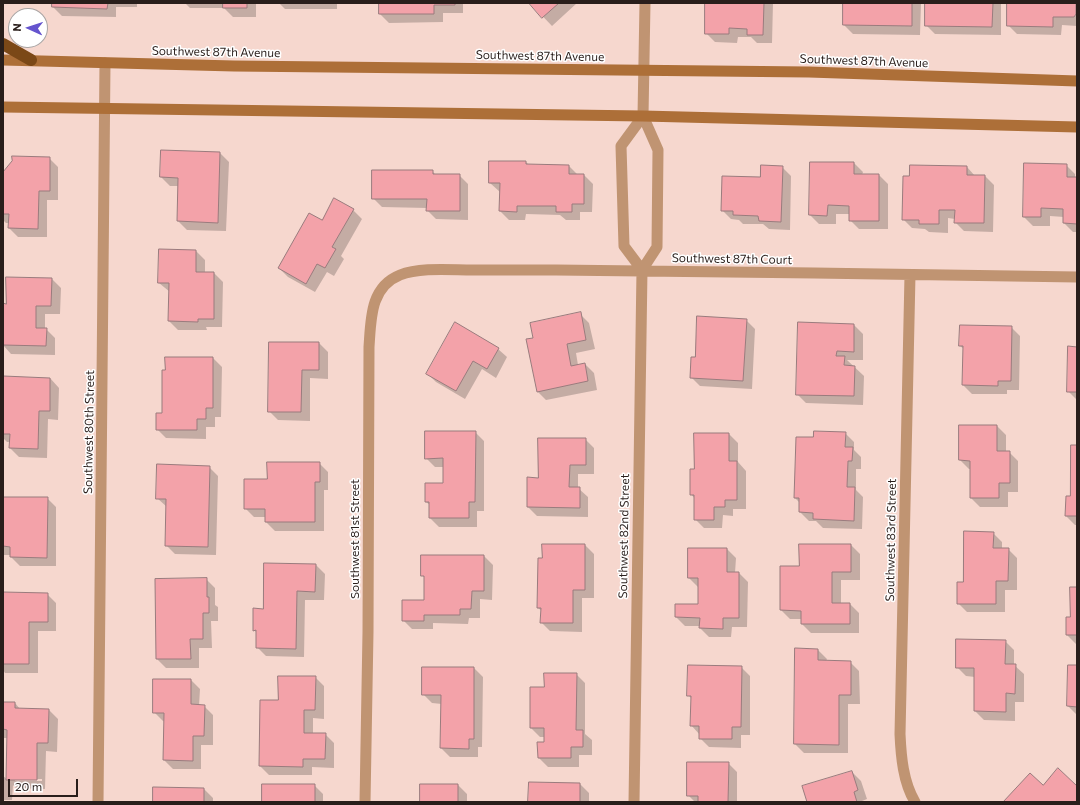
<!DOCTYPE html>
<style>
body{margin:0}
#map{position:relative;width:1080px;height:805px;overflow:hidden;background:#f6d7ce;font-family:Commissioner,sans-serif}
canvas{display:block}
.frame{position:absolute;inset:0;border:4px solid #291e1b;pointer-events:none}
.north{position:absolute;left:8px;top:8px;width:40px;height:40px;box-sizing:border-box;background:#fff;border:1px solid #a9a5a4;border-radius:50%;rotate:273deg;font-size:11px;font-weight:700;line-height:16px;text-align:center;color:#291e1b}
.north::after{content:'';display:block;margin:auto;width:14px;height:18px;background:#6554ce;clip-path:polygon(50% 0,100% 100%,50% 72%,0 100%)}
.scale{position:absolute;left:8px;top:779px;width:70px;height:18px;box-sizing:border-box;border:2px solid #291e1b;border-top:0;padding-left:5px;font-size:12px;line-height:14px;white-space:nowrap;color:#291e1b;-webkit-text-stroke:3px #fff;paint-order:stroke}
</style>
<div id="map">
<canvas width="1080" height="805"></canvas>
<div class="frame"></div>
<div class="north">N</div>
<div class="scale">20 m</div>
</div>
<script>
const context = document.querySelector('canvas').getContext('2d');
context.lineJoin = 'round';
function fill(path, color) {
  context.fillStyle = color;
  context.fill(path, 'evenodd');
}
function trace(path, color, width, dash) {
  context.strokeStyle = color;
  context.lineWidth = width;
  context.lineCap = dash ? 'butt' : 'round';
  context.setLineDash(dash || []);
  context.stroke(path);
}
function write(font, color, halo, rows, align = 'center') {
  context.font = font + ' Commissioner,sans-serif';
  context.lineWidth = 3;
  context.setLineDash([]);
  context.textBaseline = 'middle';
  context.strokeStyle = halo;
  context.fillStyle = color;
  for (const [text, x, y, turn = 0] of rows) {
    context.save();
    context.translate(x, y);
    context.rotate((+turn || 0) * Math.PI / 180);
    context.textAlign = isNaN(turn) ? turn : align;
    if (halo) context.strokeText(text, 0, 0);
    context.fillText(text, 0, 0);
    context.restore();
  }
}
fill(new Path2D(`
 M53,3H137V7H116V17L62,16L53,7Z
 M185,3H256V17H233L224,8H190Z
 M279,3H337V9H285Z
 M378,3H463V13H443V22L389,23L380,14V5Z
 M530,3H577L552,26Z
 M706,3H773L772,43H757L751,37H738L737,43L715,42L706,33Z
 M844,3H921L920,35L853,34L844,25Z
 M926,3H1001V35L935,34L926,25Z
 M1008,3H1077V26L1062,25L1061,35L1017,34L1008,25Z
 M162,151L220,153L229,162L226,231L187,230L178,221L179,186H170L161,177Z
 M49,158L58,167V200H47V237H18L9,228V223H6L3,220V174Z
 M526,162L529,165L569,166L578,175H584L593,184L592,212H580V220H566L560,215L526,214L525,220H509L500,211V192L490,183Z
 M854,163L863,172L862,175H879L888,184V229H859L850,220V214H836V224H819L810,215Z
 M1066,165L1075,174V178H1077V232H1073L1064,223V217L1050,216V226H1033L1024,217Z
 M782,167L791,176L790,230L769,229L763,224H743L739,220L731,219L722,210L761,178Z
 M967,167L975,176H985L994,185L993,232L964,231L955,222V219L948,218V233L929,232L925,229L912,228L903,219L910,177Z
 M432,171L436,175H459L468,184V220L436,219L427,210V208L382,207L373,198Z
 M335,199L353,210L362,219L341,256L344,259L334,276L327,272L315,292L288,277L279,268L322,221Z
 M160,250L196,251L205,260V273H214L223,282L222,327H206L207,330H178L169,321L170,292L159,283Z
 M52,279L61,288L60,314H45V329H46L55,338V355L11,354L3,345V320L6,305Z
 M580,314L589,323L595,349L576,353L578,365L585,364L594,373L597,390L546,400L537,391L534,339Z
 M746,320L755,329L752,389L700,386L691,377L696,358Z
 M799,323L854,325L863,334V360H847L864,376L863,405L806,403L797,394Z
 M1011,327L1020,336L1019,390H1007V394H972L963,385L964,349L960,346Z
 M319,343L328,352V379L310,378V421L278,420L269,411Z
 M1077,348V400L1068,391Z
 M498,349L507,357L496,378L482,369L465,399L436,382L427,373Z
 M213,358L222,367L221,417H215V427H206V439L166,438L157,429L163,414Z
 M3,377L50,378L59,388L58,420L48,419L47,458L19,457L10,448V442H7L3,438Z
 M997,426L1006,435V452H1009L1018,461V492H1008V507H980L971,498V469H969L960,460Z
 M475,432L484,441V511H477V527H439L430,518V505L426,502L444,484V467H435L426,458Z
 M845,433L854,442V450L861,457V469H856V490L863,497L862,529L823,528L816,521H809L800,512V503L795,498L814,438Z
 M729,434L738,443V462L746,471V509H733V516L723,515L722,528H704L695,519V499L691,494L695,471Z
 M585,439L594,448V474H578V488L588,497V517L537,516L528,507L539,479Z
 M1077,446V525H1075L1066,516L1071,497Z
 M319,463L328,472V490H324V531H275L266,522V517H254L245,508L268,480Z
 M209,467L218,476L216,555L175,554L166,545L167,507L157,498Z
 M3,498H47L56,507V566H20L11,557V555H3Z
 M993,533L1002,542V549H1008L1017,558V590H1005V612H967L958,603L964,583Z
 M585,545L594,554V598H582V632L550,631L541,622L542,611L538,608Z
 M800,545H851L860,554V580H841V604H850L859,613V633H811L802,624V619H790L781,610L800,567Z
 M727,549L736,558L735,573H739L748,582L747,627H732L731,637H709L700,628V626H685L676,617L699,606L698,587L689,578Z
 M484,556L493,565L492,600L480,599V618H469L468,624L433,623V629H412L403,620L425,601V578L422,575Z
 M316,565L325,574L324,600H305L304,657L266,656L257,647V633L254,630L264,610Z
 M206,579L215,588V605L218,607V621H211L212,648H199V668H166L157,659Z
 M1077,588V644H1076L1067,635V618H1071Z
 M3,593L47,594L56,603V631H38V673H5L3,670Z
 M1005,641L1014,650V665L1024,674V702H1015V721L984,720L975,711V677L966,676L957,667Z
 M818,650L827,659L826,661L850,662L859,671L860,704H848V753H804L795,744Z
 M1077,666V715L1068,706Z
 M741,667L750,676V735H741V748L709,747L700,738V735L691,725L692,699L688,695Z
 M474,668L483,677L482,747H478V757H450L441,748L442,704L432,703L423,694Z
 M576,674L585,683V734L592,740V755H579V767H548L539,758L538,743H545V737H540L531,728V688H545Z
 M315,677L324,686V719L313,718V734H325L334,743V768L312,767V775H269L260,766L279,701Z
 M191,680L200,689L199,706H204L213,715V745H201V769H173L164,760L165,722L163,721L154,712Z
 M3,703H15L20,709L49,710L58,719L57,752L46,751L45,789L16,788L13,785L12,800H3V776L7,779L8,738H3ZM15,779H42V781H15Z
 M1076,731H1077V747L1076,746Z
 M728,763L737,772V802H695L688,795Z
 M852,772L861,781L867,799L862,801L863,802H808Z
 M580,784L589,793V802H529Z
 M314,785L323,794V802H263Z
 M458,785L467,794V802H421Z
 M154,788L204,789L213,798V802H154Z`), '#0003');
const building = new Path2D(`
 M52,3H108L107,9L52,7Z
 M223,3H247V8H223Z
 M379,3H455V5H434V14H379Z
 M529,3H559L542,18Z
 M705,3H764L763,35H747V29L729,28V34H705Z
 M843,3H912V26L843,25Z
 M925,3H993L992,27L925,26Z
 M1007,3H1076V14L1074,17H1053V27L1007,26Z
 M161,150L220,152L218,223L177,221L178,178L160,177Z
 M12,156L50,157V191H39L38,229L8,228L9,214H3V172L12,161Z
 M489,161H526V164L569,165V174H584V204H572V212H556V206H517V212L499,211L500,183H489Z
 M810,162H854V174H879V221H849V206L828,205L827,216L809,215Z
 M1024,163L1067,164V177H1077V224L1063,223V209L1041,208V217H1023Z
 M761,165L783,166L781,222L759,221L758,216L733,215V211H721L722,176L760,177Z
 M910,165L967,166V175H985L984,223H954L955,210H939V224H919V220H902L903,176H909Z
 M372,170H433V174H460V211H426L427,199H372Z
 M334,198L354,209L332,247L336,249L325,268L317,264L306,284L278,268L309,213L322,220Z
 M159,249L196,250V272H214V319H198V322L168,321L169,283H158Z
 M6,277L52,278L51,306H36V328H47L46,346L3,345V303L6,304Z
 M581,312L586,340L567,344L571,366L585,363L588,381L537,392L526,339L533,338L530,323Z
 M697,316L747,319L743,381L690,378L691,357H695Z
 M455,322L499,348L487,369L473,361L456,391L426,374Z
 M798,322L854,324V352L837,351L836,356H845L844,365L855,366L854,396L796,395Z
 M960,325L1012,326L1011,381H998V386L962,385L963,346H959Z
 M269,342H319V370H302L301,412H268Z
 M1068,346L1077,347V392H1067Z
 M165,357H213V408H206V419H197V430H156V413H162V370H165Z
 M3,376L50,378V411H39L38,449L9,448L10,434H3Z
 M959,425H997V451H1010V483H999V498H970V461L959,460Z
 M425,431H476L475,502H469V518H429V502H425V483H443V458L425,459Z
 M814,431L846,432L845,447H853L852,461H848L847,487H855L854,521L813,519V513L799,512V498H794L796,437H813Z
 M694,433H729V461H737V500H725V507H714V520H694V495H690V469H694Z
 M538,438H586V465H570L569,487H580V508L527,507V477L538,478Z
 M1071,445H1077V516H1065L1066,496H1070Z
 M267,462H320V482H315V522H265V509H244V479H267Z
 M157,464L210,466L208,547L165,546L166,499H156Z
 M3,497H48L47,558L10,557V547L3,546Z
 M964,531L994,532L993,548H1009L1008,581H996V604H957V582H963Z
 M542,544H585V590H573V623H540L541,608H537L538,558H542Z
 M799,544H851V572H832V603H850V624H801V611L780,610V566H799Z
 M688,548H727V572H739V618H723V629L699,628L700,618L675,617V604H698V578H688Z
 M421,555H484V591H472L471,609H460V615H424V621H402V600H424V576H421Z
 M264,563L316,564L315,592L297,591L296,649L256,648V630L253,631V608L263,609Z
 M207,578V597H209V613H203V639H190L191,659H156L155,579Z
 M1070,587H1077V635H1066V617H1070Z
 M3,592L48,593V622H29V664H3Z
 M956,639L1006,640L1005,664H1016L1015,694L1006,693V712L974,711V668H956Z
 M795,648L818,649V660L851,661V695H839V745L794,744Z
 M688,665L742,666L741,727H732V739H699V726H690L691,696H687Z
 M1068,665H1077V707L1067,706Z
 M422,667H474V739H469V749L440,748L441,695H422Z
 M544,673H577L576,730H583V747H571V758H538L537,742H544V728H530V687H544Z
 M278,676H316L315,710H304V733H326L325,759H303V767L259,766L260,700H278Z
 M153,679H191V704L205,705L204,736H193V761L163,760L164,713H153Z
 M3,702H15V708L49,709L48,743H37V780H6L7,730L3,729Z
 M687,762H729L728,802H698V796H687Z
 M1058,768L1077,786V802H1003L1030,773L1043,785Z
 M852,771L858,790L854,792L857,802H807L802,786Z
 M529,782L580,783V802H528Z
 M262,784H315V802H262Z
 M420,784H458V802H420Z
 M153,787L204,788V802H153Z`);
fill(building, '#f3a2a9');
trace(building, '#997b7d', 1);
trace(new Path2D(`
 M910,275L900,734C901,756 903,782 915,802
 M98,802L105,63
 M365,802L368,632L369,347C371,319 370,287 400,275C420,267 451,270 472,270C500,270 528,270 556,270C730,271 903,275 1077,277
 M634,802L642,270L657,247L658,150L643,116L621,146L624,246L642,270`), '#c09472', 11);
trace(new Path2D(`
 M643,116L645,3`), '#c09472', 11);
trace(new Path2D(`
 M3,60L234,66L809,72L1077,81
 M3,107L643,116L1077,127`), '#ad6f38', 11);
trace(new Path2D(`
 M3,44L31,60`), '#7b4817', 12);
write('12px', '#291e1b', '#fff', [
 ["Southwest 87th Avenue",216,52,1],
 ["Southwest 87th Avenue",540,56,1],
 ["Southwest 87th Avenue",864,61,2],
 ["Southwest 87th Court",732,259,1],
 ["Southwest 80th Street",89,432,-89],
 ["Southwest 82nd Street",624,536,-89],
 ["Southwest 81st Street",355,539,-90],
 ["Southwest 83rd Street",891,540,-89]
]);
</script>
